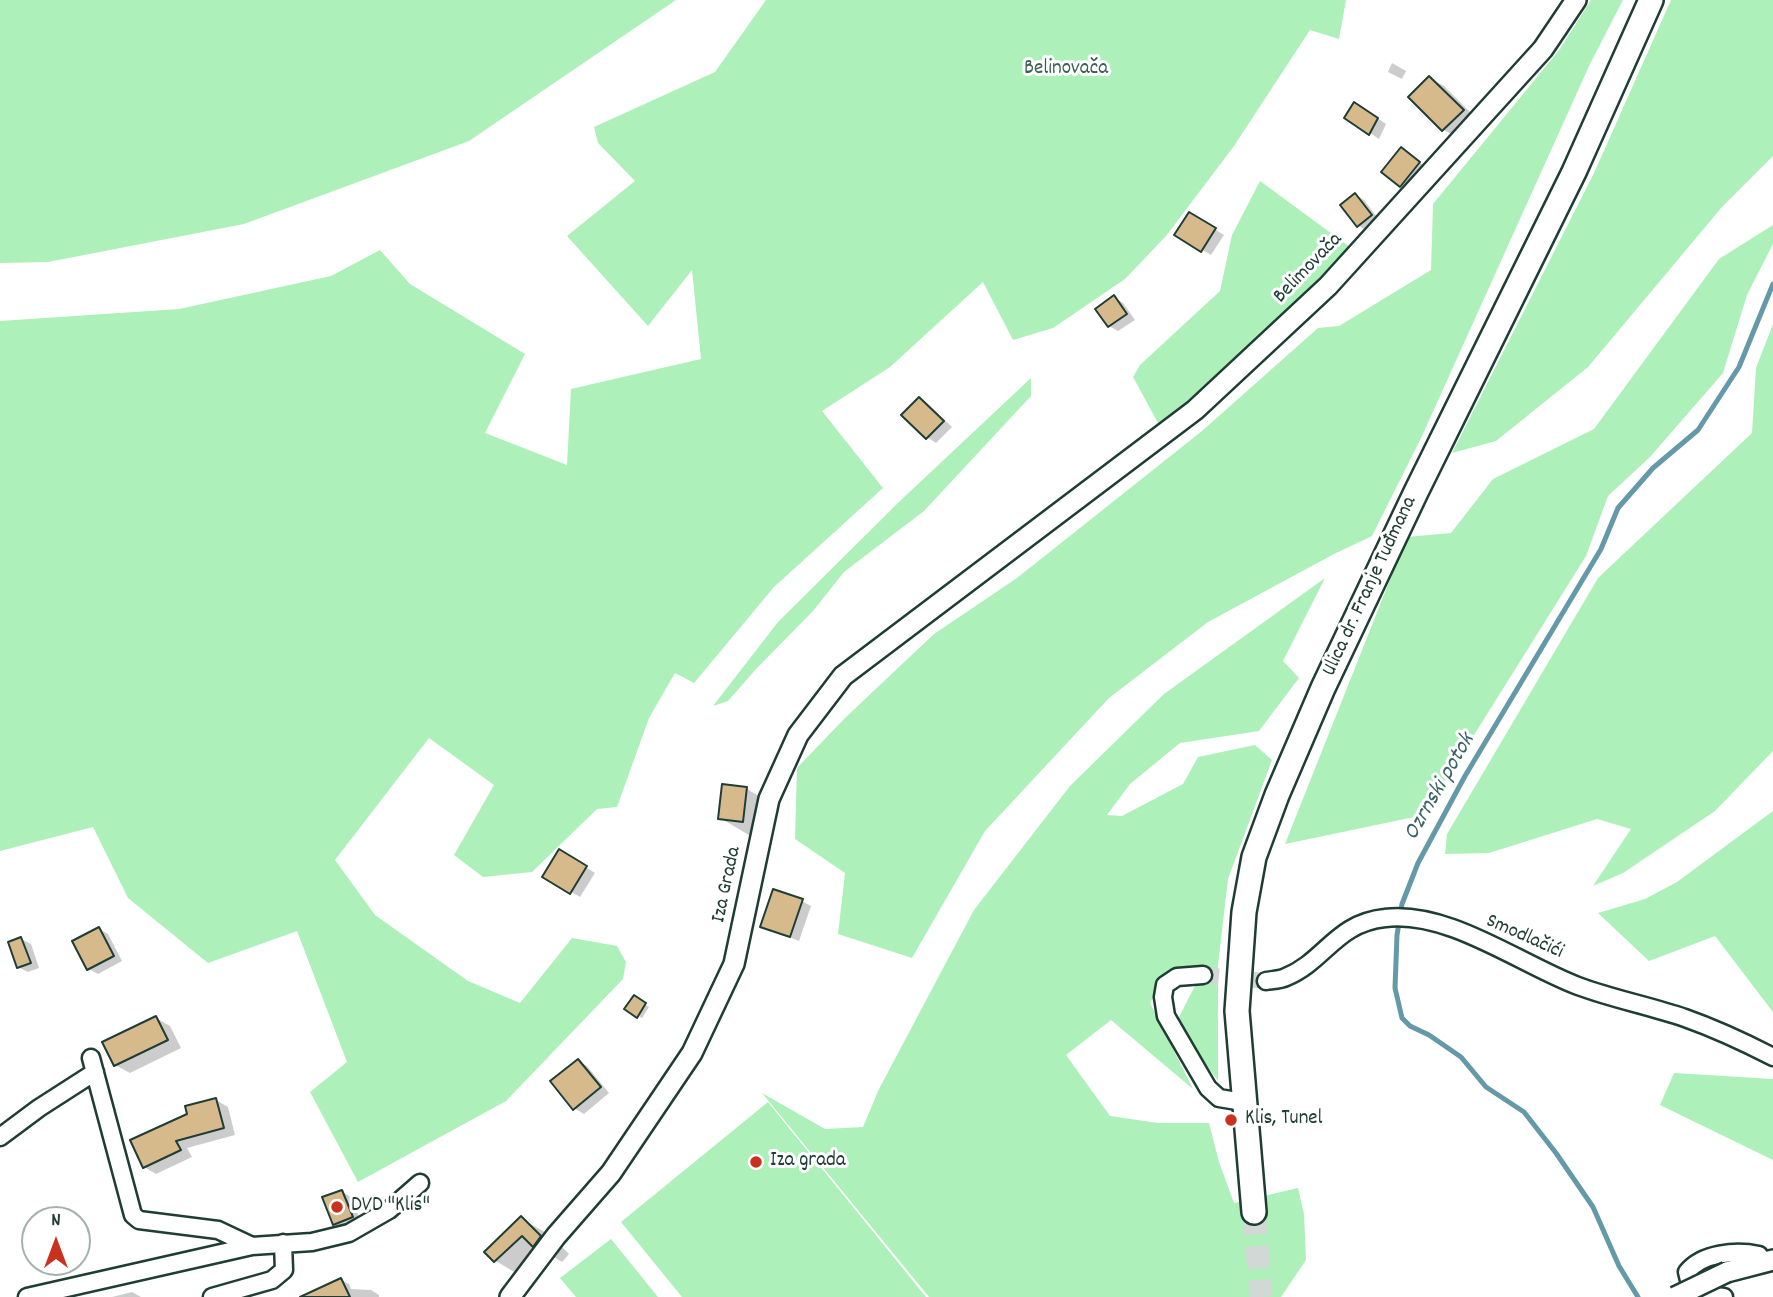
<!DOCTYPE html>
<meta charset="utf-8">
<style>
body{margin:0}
#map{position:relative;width:1773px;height:1297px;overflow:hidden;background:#fff;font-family:Dekko,sans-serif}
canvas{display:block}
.north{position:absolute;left:21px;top:1206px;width:70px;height:70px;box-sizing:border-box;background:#fff;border:2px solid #a5b1ae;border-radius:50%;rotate:0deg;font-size:19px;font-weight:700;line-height:28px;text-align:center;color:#1f3d34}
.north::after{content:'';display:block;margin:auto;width:24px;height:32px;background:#c8321e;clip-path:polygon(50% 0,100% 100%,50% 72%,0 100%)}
</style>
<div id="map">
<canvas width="1773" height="1297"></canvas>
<div class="north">N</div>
</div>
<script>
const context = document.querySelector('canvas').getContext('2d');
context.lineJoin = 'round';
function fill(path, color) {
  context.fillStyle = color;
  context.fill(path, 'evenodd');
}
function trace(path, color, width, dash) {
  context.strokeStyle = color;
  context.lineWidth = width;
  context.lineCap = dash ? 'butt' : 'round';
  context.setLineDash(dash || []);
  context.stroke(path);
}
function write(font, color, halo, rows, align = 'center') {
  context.font = font + ' Dekko,sans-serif';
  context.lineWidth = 6;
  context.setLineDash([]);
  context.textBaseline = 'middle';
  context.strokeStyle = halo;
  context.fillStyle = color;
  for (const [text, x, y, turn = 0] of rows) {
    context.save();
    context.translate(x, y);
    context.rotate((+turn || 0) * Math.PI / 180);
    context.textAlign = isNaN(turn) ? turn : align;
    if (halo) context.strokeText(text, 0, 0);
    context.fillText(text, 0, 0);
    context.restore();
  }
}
fill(new Path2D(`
 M0,0H676L469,141L244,224L48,262L0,263Z
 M766,0H1346L1339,39L1310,30L1234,146L1166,236L1125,279L1053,328L1013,340L983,282L890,367L822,411L883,488L774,587L694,683L675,673L649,718L617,807L597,809L532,872L483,877L454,855L494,785L429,738L335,860L375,915L468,981L520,1003L572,938L617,946L626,962L623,979L506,1101L358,1182L310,1092L347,1062L297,931L208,963L128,898L93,827L0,851V321L179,309L331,276L380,250L410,284L525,354L485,433L567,465L571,389L701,359L692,270L648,326L567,236L635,181L598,143L594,127L715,72Z
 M1591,0H1623L1590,64L1422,436L1372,536L1334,554L1208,622L1109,698L985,831L912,958L838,934L845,873L795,839L797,768L845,718L934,634L1017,578L1202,431L1318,328L1339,326L1431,270L1433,204L1560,49Z
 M1671,0H1773V156L1722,207L1588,367L1496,441L1452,453L1594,173Z
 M1260,181L1350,247L1301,296L1184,404L1158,423L1133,377L1140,365L1220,291L1232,235Z
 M1773,225V244L1747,295L1723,373L1650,457L1608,496L1586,556L1424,815L1285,844L1407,537L1451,533L1493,479L1594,429L1719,259Z
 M1773,324V751L1715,811L1623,873L1593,886L1631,829L1597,819L1489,853L1445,854L1447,834L1598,578L1752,433L1756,368Z
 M1031,378V396L924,511L844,572L813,611L756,669L728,701L713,706L778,622L901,500Z
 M1325,578L1283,661L1299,678L1259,731L1180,743L1130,784L1107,815L1122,816L1183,784L1198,757L1255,745L1272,760L1228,879L1218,965V1081L1176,1023L1202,972L1162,984L1150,1003L1193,1089L1111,1020L1066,1055L1110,1116L1158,1123H1209L1219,1162L1234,1203L1298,1188L1304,1214L1306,1260L1281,1297H929L762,1093L825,1129L863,1127L879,1089L974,910L1070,786L1164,694Z
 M1773,811V1012L1715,936L1649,961L1598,913L1645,899L1677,882Z
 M1674,1073L1773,1079V1160L1660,1105Z
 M768,1102L926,1297H682L621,1222Z
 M611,1239L658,1297H576L560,1278Z`), '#adf0b9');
fill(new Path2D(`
 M1392,63L1406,71L1402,79L1388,72Z
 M1429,78L1444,86L1477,119L1458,138L1444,130L1410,97Z
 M1364,109L1386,124L1379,139L1346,117Z
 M1410,155L1428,169L1410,191L1401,186Z
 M1355,195L1364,200L1380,221L1367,231L1358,225Z
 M1190,214L1224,235L1211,255L1177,235Z
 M1114,297L1123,303L1135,320L1118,331L1109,326Z
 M919,399L928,404L952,427L936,443L927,437Z
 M747,789L775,806L772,837L749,835L720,818Z
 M559,851L595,873L580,897L545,876Z
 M802,901L811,906L799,941L762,926Z
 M99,929L108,934L122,961L98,974L89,969Z
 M21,939L31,944L39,968L28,972L18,967Z
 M634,997L649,1007L642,1018L626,1009Z
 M156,1018L170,1026L181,1048L130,1073L115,1065Z
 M578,1061L587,1066L609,1093L584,1114L574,1108Z
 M216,1100L228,1107L235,1135L187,1148L192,1157L156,1174L144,1167L189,1115Z
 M342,1192L351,1197L361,1222L343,1229L334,1223Z
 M522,1219L550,1235L569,1254L562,1262L549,1254L524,1278L496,1261L487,1252Z
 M341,1280L349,1284L351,1289L371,1290L379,1295V1297H325Z
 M132,1292L141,1297H112Z`), '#0003');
trace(new Path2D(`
 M1638,1297L1619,1266L1593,1207L1556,1153L1524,1112L1486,1087L1461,1057L1429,1035L1410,1026L1402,1018L1395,988L1397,935L1402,904L1418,863L1465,776L1601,549L1618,508L1653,468L1698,430L1739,367L1773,284`), '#6499a7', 5);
const building = new Path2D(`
 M1429,76L1464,110L1442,131L1408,97Z
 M1354,102L1378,118L1369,135L1344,118Z
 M1401,147L1420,162L1400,187L1381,172Z
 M1355,193L1372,215L1357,227L1340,205Z
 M1189,212L1216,228L1201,252L1174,235Z
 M1114,295L1127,314L1108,327L1095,309Z
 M919,397L944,421L926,439L901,415Z
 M722,784L747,787L743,822L718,819Z
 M559,849L587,866L570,894L542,877Z
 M773,889L803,899L790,937L760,927Z
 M99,927L114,956L87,970L72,941Z
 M21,937L31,963L17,968L8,942Z
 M634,995L646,1003L637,1018L624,1009Z
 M156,1016L168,1040L114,1066L102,1042Z
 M578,1059L601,1087L573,1110L550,1081Z
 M216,1098L224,1128L176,1141L181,1150L143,1168L130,1140L187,1114L185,1106Z
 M342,1190L353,1217L333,1225L322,1197Z
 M521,1216L541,1236L533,1247L522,1236L494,1262L484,1252Z
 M341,1278L350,1297H300Z`);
fill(building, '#d6ba8b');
trace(building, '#1f3d34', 2);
trace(new Path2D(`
 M1203,975L1266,981`), '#d2d8d6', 16, [16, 8]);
trace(new Path2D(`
 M1254,1212L1261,1297`), '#d2d8d6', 23, [23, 11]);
const minor = new Path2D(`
 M1203,975L1177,977L1165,985L1163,997L1166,1016L1208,1088L1219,1098L1243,1102
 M1266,981C1272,980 1280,980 1286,977C1325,961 1336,923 1385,918C1448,910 1520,964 1578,986C1613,999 1650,1006 1685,1018C1716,1029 1744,1042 1773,1057
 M91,1058L133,1215L139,1220L218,1230L252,1246
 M0,1137L39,1108L95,1072
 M27,1297L252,1246L312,1242L349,1233L389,1210L420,1183
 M212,1297L272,1280L284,1270L283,1243
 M1724,1297C1707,1295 1690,1292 1687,1272C1702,1253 1736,1250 1759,1255L1762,1261`);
const tertiary = new Path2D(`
 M1727,1272L1773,1260
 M510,1297L556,1236L611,1173L692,1053L734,964L769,799L798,735L843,676L1195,410L1328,286L1543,49L1576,0`);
const secondary = new Path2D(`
 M1254,1212L1237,1011L1244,912L1254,857L1277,795L1323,688L1416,492L1574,172L1651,0`);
trace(minor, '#1f3d34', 21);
trace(tertiary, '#1f3d34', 24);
trace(secondary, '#1f3d34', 28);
trace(minor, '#fff', 16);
trace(tertiary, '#fff', 19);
trace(secondary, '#fff', 23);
const tertiaryBridge = new Path2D(`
 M1675,1297L1727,1272`);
trace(tertiaryBridge, '#1f3d34', 24, []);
trace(tertiaryBridge, '#fff', 19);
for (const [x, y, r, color] of [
 [1231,1120,7,"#c8321e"],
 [756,1162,7,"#c8321e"],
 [337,1207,7,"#c8321e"]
]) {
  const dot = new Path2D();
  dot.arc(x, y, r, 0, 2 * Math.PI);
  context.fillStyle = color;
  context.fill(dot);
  trace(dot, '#fff', 2.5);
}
write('21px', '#3b614f', '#fff', [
 ["Belinovača",1066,70]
]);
write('21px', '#1f3d34', '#fff', [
 ["Belimovača",1309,269,-46],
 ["Ulica dr. Franje Tuđmana",1371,587,-65],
 ["Iza Grada",728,885,-78],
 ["Smodlačići",1524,938,24]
]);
write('21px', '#1f3d34', '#fff', [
 ["Klis, Tunel",1245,1120],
 ["Iza grada",770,1162],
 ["DVD \"Klis\"",351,1207]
], 'left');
write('italic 23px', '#3c6364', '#fff', [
 ["Ozrnski potok",1441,788,-60]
]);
</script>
